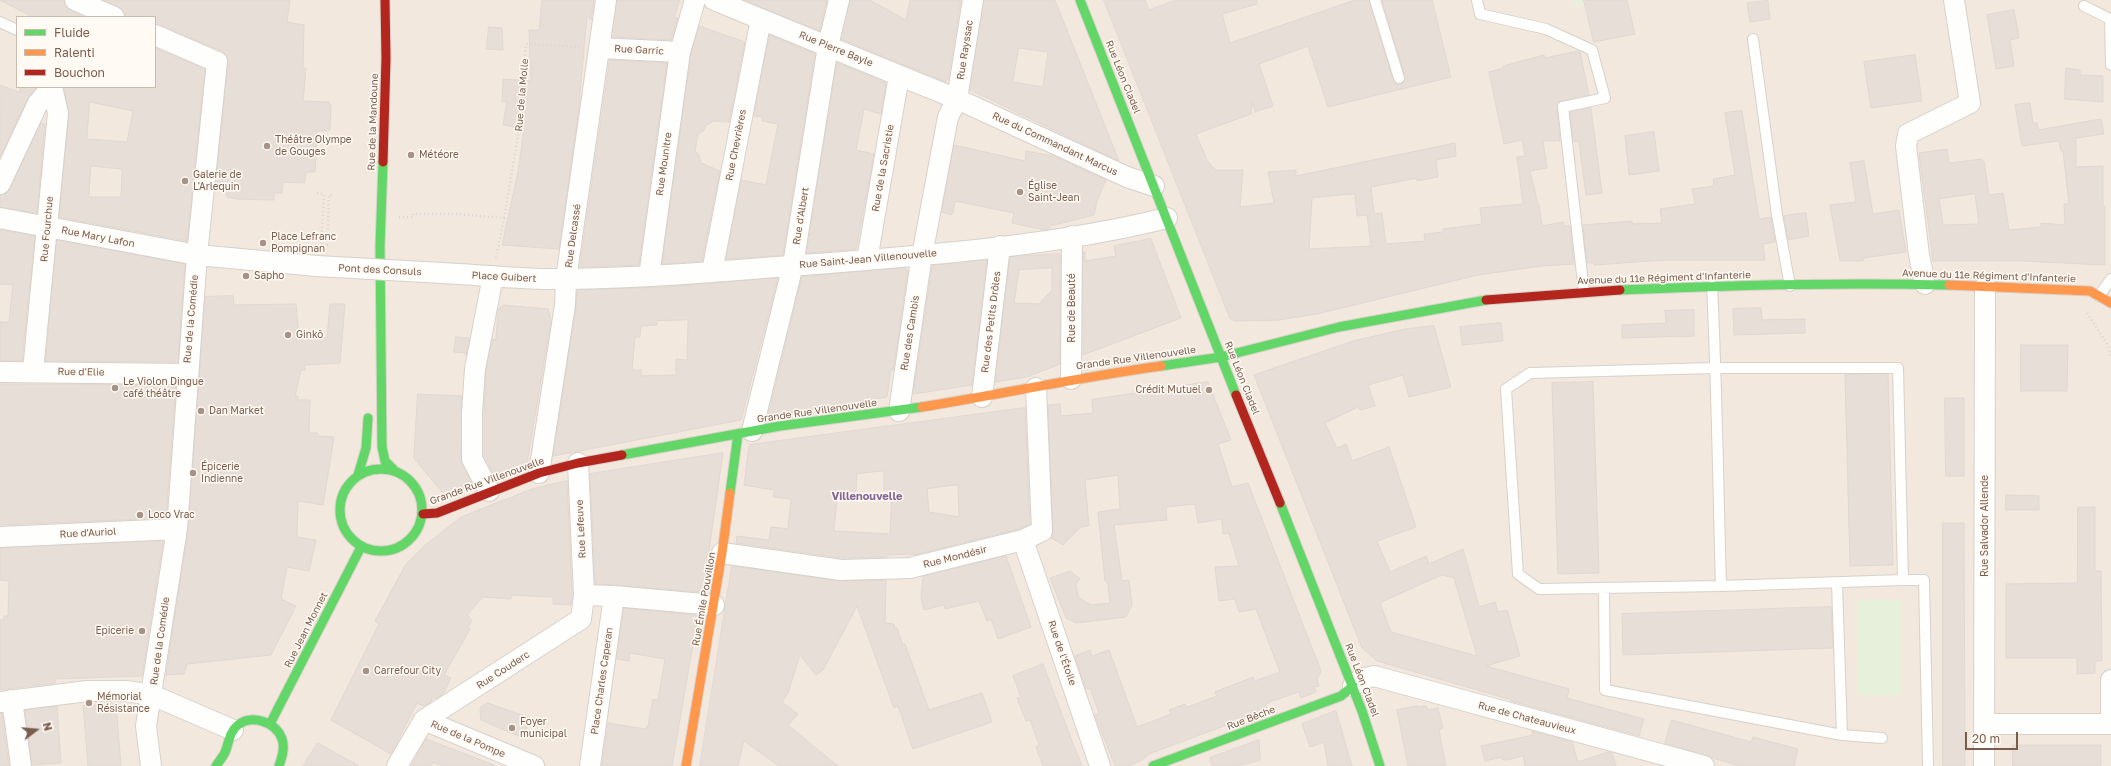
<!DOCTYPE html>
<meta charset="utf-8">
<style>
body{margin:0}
#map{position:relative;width:2111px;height:766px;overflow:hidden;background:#f9f5f0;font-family:"Golos Text",sans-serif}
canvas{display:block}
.legend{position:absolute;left:16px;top:16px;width:140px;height:72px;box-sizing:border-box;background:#fffaf3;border:1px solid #cabbb1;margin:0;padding:5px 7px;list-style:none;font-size:12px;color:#7a5c4d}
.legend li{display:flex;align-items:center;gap:8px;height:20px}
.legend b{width:20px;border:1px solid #cabbb1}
.north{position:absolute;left:16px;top:710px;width:40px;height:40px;-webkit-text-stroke:3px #fffaf3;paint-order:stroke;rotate:74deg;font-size:11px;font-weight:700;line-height:16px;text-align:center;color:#7a5c4d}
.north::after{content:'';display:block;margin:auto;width:14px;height:18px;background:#7a5c4d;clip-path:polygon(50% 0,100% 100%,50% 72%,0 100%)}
.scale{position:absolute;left:1965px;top:732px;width:53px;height:18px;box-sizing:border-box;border:2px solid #7a5c4d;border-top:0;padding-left:5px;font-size:12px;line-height:14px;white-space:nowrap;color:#7a5c4d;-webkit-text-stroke:3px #fffaf3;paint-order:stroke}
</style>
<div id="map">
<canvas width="2111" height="766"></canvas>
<ul class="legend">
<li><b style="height:5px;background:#63d668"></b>Fluide</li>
<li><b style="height:5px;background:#ff974d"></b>Ralenti</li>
<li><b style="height:5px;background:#b3261e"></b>Bouchon</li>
</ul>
<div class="north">N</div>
<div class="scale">20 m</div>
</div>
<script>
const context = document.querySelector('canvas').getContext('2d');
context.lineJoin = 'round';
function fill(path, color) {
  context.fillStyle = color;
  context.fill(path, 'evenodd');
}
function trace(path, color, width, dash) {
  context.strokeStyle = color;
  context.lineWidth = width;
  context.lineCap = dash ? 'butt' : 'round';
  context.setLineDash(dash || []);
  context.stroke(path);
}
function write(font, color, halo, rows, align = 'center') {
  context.font = font + ' "Golos Text",sans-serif';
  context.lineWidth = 3;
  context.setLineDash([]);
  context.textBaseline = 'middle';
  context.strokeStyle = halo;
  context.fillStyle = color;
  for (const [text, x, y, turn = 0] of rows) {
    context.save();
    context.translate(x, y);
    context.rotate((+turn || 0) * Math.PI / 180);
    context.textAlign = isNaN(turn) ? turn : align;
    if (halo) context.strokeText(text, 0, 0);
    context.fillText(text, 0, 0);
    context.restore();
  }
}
fill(new Path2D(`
 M0,0H2111V766H0ZM17,17H155V87H17Z`), '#f2e8de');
fill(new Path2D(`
 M1572,0H1584L1585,5H1581L1579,11Z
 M1857,600H1901V695H1857Z`), '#e7f0db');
const building = new Path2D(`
 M0,0H64L66,6L70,10L85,17H33Z
 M104,0H290L287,22L304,25L303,68H306L303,101L329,102V104L331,105L330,130L317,131L315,172H306L305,183L283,182L282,193H274V200L236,199L227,197L226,190L215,188L228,63L227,56L222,51L155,24V17H125L123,11L119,7Z
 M542,0H594L591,20L587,16L578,115L559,249L502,245L518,172L524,129L503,125L507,102H502L503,79L531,81L529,30H539Z
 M617,0H680L674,17L678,18L671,40L612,37Z
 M744,0H827L820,31Z
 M850,0H870L906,20L910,0H961L948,80L946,79V82L841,39Z
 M984,0H1055L1119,161L970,90ZM1019,48L1048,52L1043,87L1013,82Z
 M1104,0H1145L1149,10L1176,0H1257V4L1222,14L1230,43L1355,0H1369L1393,80L1398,84L1404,82L1405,76L1382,0H1432L1451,77L1328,107L1308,46L1259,64L1273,106L1255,112L1253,102L1251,114L1196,134L1207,160L1215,170H1243L1240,207L1274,203L1268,172L1296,170V176L1455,143L1456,156L1436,160L1438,177L1417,181V178L1371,187L1374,214L1382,213L1386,244L1425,241L1424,234L1443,232V229L1482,224L1480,208L1523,204L1517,157L1525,156L1522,140L1504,144L1489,72L1504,68L1503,66L1544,55L1545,58L1578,51L1580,52L1589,95L1559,102L1557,108L1560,141H1543L1547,168L1530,171L1538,204H1539L1542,226L1563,222L1564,226H1570L1574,264L1542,266L1478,275L1317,314L1278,320L1234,321L1230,318ZM1355,194L1357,216L1367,215L1371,246L1309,249L1312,198Z
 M1584,0H1627L1635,34L1594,42Z
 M1768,1L1770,19L1750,22L1747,3Z
 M2014,10L2019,38L2010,40L2014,66L1996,69L1987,15Z
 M699,26L745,42L729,122L714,121L706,125L704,130L698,134L695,151L699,155L701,163L720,171L702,261L662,264L691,54Z
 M489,27L502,28L503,50L487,49Z
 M770,35L815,54L783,255L726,259L741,180L766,185L778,124L762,121V117L754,116Z
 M155,48L205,69L187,241L59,217L69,114L64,87H155ZM90,102L133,111L127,142L87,139ZM91,166L122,169L121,197H89Z
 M1915,55L1922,101L1871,108L1864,62Z
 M610,60L667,63L639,265L580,267Z
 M837,63L886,83L881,114L864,109L856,150L874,154L856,249L807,253Z
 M2066,68L2080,70V75L2103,76V102L2065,99Z
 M0,85L19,92L21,87H37L28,98L0,157Z
 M2030,103L2033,123H2037L2038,130L2101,119L2104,134L2076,138V167L2103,166V205L2105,207V265L2022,261H1933L1919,153L1947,149L1949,163L1982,159V162L1984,161L1989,195L2003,193L2009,230L2041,227V223L2065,225L2064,204H2069L2063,151H2061L2059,141L2022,146L2015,105ZM1975,194L1979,224L1943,225L1939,199Z
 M1591,108L1602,193L1586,195L1579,142L1573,141L1570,112Z
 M1742,111L1759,219L1771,217L1775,242L1763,244L1765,260H1665L1594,265V263H1587L1583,225L1632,221V224L1662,223L1660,209L1695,204L1692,189L1714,186L1713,179L1735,175L1725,113Z
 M41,123L45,124L37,213L0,207V195L6,194L10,189Z
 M1654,132L1659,171L1629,175L1625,136Z
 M954,145L1025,161L1026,151L1053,156L1106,180L1097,201L1094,215L1050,226L1049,229L1045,230L1012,223L1014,213L955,201L953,213L951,215L942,212Z
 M1864,161L1873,214L1899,210L1906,252L1863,258V261H1840L1830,205L1856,202L1850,163Z
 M1806,213L1809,236L1788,240L1784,216Z
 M0,230L35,236L22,361H0V322H9L13,285L0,284Z
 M1151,239L1181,318L1083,355V252H1085V261L1116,256L1114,246Z
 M57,240L185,264L178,362L46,361Z
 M1060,254V364L1027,377L995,382L1010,257ZM1052,268V290L1039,304L1014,303L1019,270Z
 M987,260L972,385L913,394L932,266Z
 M906,268V271L908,270L893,371L891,368L887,397L768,416L802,277Z
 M778,278L741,420L553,456L576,307L577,290L666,287ZM688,320L687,360L676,359V375L641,376V370H632L635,337H640L641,326L657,325V321Z
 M233,296L234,305L296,304L299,338H327L330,304H345L340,363L305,365V370H301L295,396H298V400H310L309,433H318V436L334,437L323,505L298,501L297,537L316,540L309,571L287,567L281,599L296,606L271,655L187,664L184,674L166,675L188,530L205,297Z
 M504,305L548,309L551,320L527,464L495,477L484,456V413L486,370L492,339L496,340L498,310Z
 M1761,308L1762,320L1805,319V333L1734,335L1733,309Z
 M1694,310V336L1622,338V325L1666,323L1665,311Z
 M1501,323L1503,341L1462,345L1460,327Z
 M1434,326L1451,387L1409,397L1403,375L1368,385L1375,406L1360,410L1358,407L1325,423L1337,448L1346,444L1352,461L1389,447L1416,527L1377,541L1390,572L1426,556L1429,564L1463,549L1479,607L1495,602L1498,612L1507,610L1520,656L1486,666L1569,689L1567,698L1644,719L1639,736L1511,701L1512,700L1377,661L1362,648L1254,375L1353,341L1405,329ZM1442,575L1454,578L1477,656L1391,632L1380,603Z
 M456,337L469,338L466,356V353L454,352Z
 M2021,345H2068L2067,391H2021Z
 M1888,374L1893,565L1850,566L1845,375Z
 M1208,382L1231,440L1218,444L1232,487L1248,483L1321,671L1317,680L1319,686L1314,687L1316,692L1301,698L1299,692L1272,701L1265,705L1267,708L1256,714L1149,754L1142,760L1129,766H1115L1095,715L1099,713L1090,688L1086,690L1075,656L1090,650L1092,656L1109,650L1137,727L1171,714L1169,710L1185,704L1187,707L1217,696L1215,692L1253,677L1255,681L1280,672L1256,609L1239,612L1235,599L1219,601L1215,567L1239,566L1229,533L1223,534L1222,519L1198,523L1195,504L1166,507L1167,520L1114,525L1122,581L1129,580L1132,605L1126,617L1076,623L1066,618L1050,578L1070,571L1080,579L1076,584L1078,597L1091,605L1110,603L1108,583L1105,581L1098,512L1120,509L1118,475L1085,480L1089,526L1081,527L1063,545L1051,538L1053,531L1048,405L1060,404L1061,416L1093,413L1092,400Z
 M1593,382L1599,573L1558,574L1552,383Z
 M0,384L176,385L166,518L0,525Z
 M418,394L462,396L461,459L473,485L445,496L414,458Z
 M1945,398H1964V476H1946Z
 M1025,408L1030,524L1019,529L914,555L913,554L887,555V557L842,558L736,543L737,536L769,540L771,527L788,529L791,499L773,497L774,490L744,485L749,445ZM884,471V490L892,489L890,534L834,531L837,499L844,501V492L856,491L857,474ZM958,485L959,517L929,512L927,489Z
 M723,453L703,592L595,584L590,474Z
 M567,481L572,595L571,605L553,604V597L511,595V599L483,597L467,615L472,620L468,628L470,629L444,675L451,678L443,694L436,699L433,697L430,703L424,706L417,703L391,754L331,720L379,624L375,621L406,564L424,546L461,517L532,489Z
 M2006,495L2039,496V510H2006Z
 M2078,507H2095V571H2101L2102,661H2095V673L2077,674V658H2006V584L2077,583Z
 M1943,523H1964L1965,766H1943Z
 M163,541L142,676L55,679V683L0,690V620L4,619V616H8L9,581L0,580V548Z
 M1006,556L1031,627L998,639L991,619L987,621L979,601L945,609L944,605L924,610L921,598L923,577Z
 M732,566L840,581L886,580L885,623L894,624L895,628H897L903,645L905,644L929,710L982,693L992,722L913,749L898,706L894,708L857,606L823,670L816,675L800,655L788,693L782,702L798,714L788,725L838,766H779L744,741L738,766H700Z
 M1831,607L1833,648L1623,655L1622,614Z
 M624,608L698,615L672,766H602L608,723L645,729L648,726L653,699L658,700L665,659L630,653L629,661L617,659Z
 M1043,664L1072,741L1082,766H1043L1036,747L1039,745L1030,720L1026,721L1017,698L1021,697L1013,676Z
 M488,703L530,718L523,738L481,720L480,711L481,707Z
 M116,704L121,766H88L83,706Z
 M57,706L61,763L32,765L25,710Z
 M1418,706L1419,707L1426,706L1428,710L1438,708L1443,728L1439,730L1446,766H1408L1397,710Z
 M1336,711L1352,766H1328L1324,742L1310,747L1302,724Z
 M0,713H2L9,766H0Z
 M1672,720L1751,742L1753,737L1798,749L1794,766H1739L1665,743Z
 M1532,731L1572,742L1578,762L1608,752L1612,753L1616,766H1525L1523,756L1507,760H1503L1502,757L1485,761L1481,746L1533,735Z
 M426,739L494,765V766H442L433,762L431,766H412Z
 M1259,740L1260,760L1238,766H1212L1210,758Z
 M318,743L359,766H303Z
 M2013,745H2101V766H2013Z`);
fill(building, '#e6ded7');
trace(building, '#e2d8d2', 1);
const lane = new Path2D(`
 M1375,0L1399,78
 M1477,0L1480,14L1546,29L1592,50L1605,98L1563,107L1584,292
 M2084,6L2110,19L2111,65
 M0,22L17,30
 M1753,39L1777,215L1790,286
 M1712,286C1717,386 1718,486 1721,586L1903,580L1898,368H1714L1530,373L1506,389L1518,574L1539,589L1721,586
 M2099,296L2111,279
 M1903,580H1924L1928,764
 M1604,588L1605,690L1842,735L1837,583
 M1842,735L1882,738`);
const street = new Path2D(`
 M75,0L114,17
 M714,0L957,99L1127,177L1154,186
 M599,48L680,52
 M0,184L38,103L52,87
 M0,218L197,255L317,266
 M867,260L899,76
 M712,272L761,19
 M442,273C484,275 525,280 567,279C655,278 742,269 830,263C943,254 1057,245 1167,218
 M649,276L680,52L695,0
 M1925,284L1919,255L1906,146L1908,134L1970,103L1954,0
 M33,371L58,113L52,87
 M0,372L187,374
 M1071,379L1072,236
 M982,397L1000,246
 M899,411L921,261L948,117L957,99L973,0
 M752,431L793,265L828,46L839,0
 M578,463L584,595
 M539,473L565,305L566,279L606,0
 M489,491L472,459V413L475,369L493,276
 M0,537L177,529
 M1023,540L1100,766
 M722,553L841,570L910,568L1023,540L1042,531L1036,388
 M1353,686L1361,679L1374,676L1704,766
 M12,700L21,766
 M0,702L87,691H126L152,695L233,730
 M424,720L534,766
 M1984,724H2111
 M2111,724V680
 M151,766L146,726L177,529L197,255L217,62L155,35
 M397,766L424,720L581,619L584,595L614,596L714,605
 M590,766L614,596
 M1984,766L1985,286`);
const fast = new Path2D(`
 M1080,0L1236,395
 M383,162L380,246L382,447L385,461L394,470
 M1620,290C1730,285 1839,282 1949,285
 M1161,366L1221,357L1339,327L1486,300
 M622,455L780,426L922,407
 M340 510a41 41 0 1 1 82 0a41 41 0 1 1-82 0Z
 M358,475L366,448L368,418
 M730,493L738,434
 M1280,503L1362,711L1380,766
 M270,724L361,547
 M216,766C219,761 224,756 226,750C229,741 230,731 238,725C252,714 276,722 282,739C285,748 282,757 279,766
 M1153,766L1341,696L1353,686`);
const slow = new Path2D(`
 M1949,285L2090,291L2111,303
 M922,407C1002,394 1081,377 1161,366
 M686,766L722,553L730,493`);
const jam = new Path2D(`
 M383,162L386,58L385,0
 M1486,300L1620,290
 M1236,395L1280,503
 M423,514L437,513L539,473L578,463L622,455`);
trace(lane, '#d7d1cb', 12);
trace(street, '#d7d1cb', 22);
trace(fast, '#d9d2cb', 11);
trace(slow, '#d9d2cb', 11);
trace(jam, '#d9d2cb', 11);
trace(new Path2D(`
 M317,193L324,194L321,245H327L329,195H334
 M399,217H413V214H457L504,218L496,258
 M504,218L518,136L526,44L580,47
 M2087,313L2107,344L2111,356`), '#dcd5d0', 2.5, [1, 3]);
trace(lane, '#fefefd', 10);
trace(street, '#fefefd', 20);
trace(fast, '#63d668', 9);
trace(slow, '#ff974d', 9);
trace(jam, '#b3261e', 9);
const streetBridge = new Path2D(`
 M317,266L442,273`);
trace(streetBridge, '#d7d1cb', 22, []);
trace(streetBridge, '#fefefd', 20);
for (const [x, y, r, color] of [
 [267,146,4,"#a69286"],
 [411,155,4,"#a69286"],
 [185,181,4,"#a69286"],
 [1020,192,4,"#a69286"],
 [263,243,4,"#a69286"],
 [246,276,4,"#a69286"],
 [288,335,4,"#a69286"],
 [115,388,4,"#a69286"],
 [1209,390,4,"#a69286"],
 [201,411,4,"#a69286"],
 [193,473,4,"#a69286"],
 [140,515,4,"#a69286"],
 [142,631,4,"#a69286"],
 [366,671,4,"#a69286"],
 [89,703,4,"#a69286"],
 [512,728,4,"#a69286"]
]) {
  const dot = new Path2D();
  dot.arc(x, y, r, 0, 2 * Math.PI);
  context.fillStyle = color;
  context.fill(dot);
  trace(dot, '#fffaf3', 1.5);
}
write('10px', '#7a5c4d', '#fffaf3', [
 ["Rue Pierre Bayle",836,49,22],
 ["Rue Garric",639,50,3],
 ["Rue Rayssac",965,50,-81],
 ["Rue Léon Cladel",1123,77,68],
 ["Rue de la Molle",522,95,-85],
 ["Rue de la Mandoune",373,122,-88],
 ["Rue du Commandant Marcus",1055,144,25],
 ["Rue Chevrières",736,145,-79],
 ["Rue Mounitre",664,164,-82],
 ["Rue de la Sacristie",883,168,-80],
 ["Rue d'Albert",801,216,-81],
 ["Rue Fourchue",47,229,-85],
 ["Rue Delcassé",573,236,-82],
 ["Rue Mary Lafon",98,237,11],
 ["Rue Saint-Jean Villenouvelle",868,259,-5],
 ["Pont des Consuls",380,270,3],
 ["Avenue du 11e Régiment d'Infanterie",1989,276,2],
 ["Place Guibert",504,277,3],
 ["Avenue du 11e Régiment d'Infanterie",1664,278,-2],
 ["Rue de Beauté",1072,308,-90],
 ["Rue de la Comédie",191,319,-85],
 ["Rue des Petits Drôles",991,322,-83],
 ["Rue des Cambis",910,333,-81],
 ["Grande Rue Villenouvelle",1136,358,-8],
 ["Rue d'Elie",81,372,1],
 ["Rue Léon Cladel",1242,378,68],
 ["Grande Rue Villenouvelle",817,411,-8],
 ["Grande Rue Villenouvelle",487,481,-20],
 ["Rue Salvador Allende",1985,526,-90],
 ["Rue Lefeuve",581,529,-93],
 ["Rue d'Auriol",88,533,-3],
 ["Rue Mondésir",955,557,-14],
 ["Rue Émile Pouvillon",704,599,-80],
 ["Rue Jean Monnet",306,630,-63],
 ["Rue de la Comédie",160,641,-82],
 ["Rue de l'Étoile",1062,653,71],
 ["Rue Couderc",503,670,-33],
 ["Rue Léon Cladel",1362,680,69],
 ["Place Charles Caperan",602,681,-82],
 ["Rue Bêche",1251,718,-21],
 ["Rue de Chateauvieux",1527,718,15],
 ["Rue de la Pompe",468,739,23]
]);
write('10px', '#7a5c4d', '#fffaf3', [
 ["Théâtre Olympe",275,140],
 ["de Gouges",275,152],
 ["Météore",419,155],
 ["Galerie de",193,175],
 ["L'Arlequin",193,187],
 ["Église",1028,186],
 ["Saint-Jean",1028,198],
 ["Place Lefranc",271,237],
 ["Pompignan",271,249],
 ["Sapho",254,276],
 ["Ginkō",296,335],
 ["Le Violon Dingue",123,382],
 ["café théâtre",123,394],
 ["Crédit Mutuel",1201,390,"right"],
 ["Dan Market",209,411],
 ["Épicerie",201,467],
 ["Indienne",201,479],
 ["Loco Vrac",148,515],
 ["Epicerie",134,631,"right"],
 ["Carrefour City",374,671],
 ["Mémorial",97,697],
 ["Résistance",97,709],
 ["Foyer",520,722],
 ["municipal",520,734]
], 'left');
write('bold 11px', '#846695', '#fffaf3', [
 ["Villenouvelle",867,497]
]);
</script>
